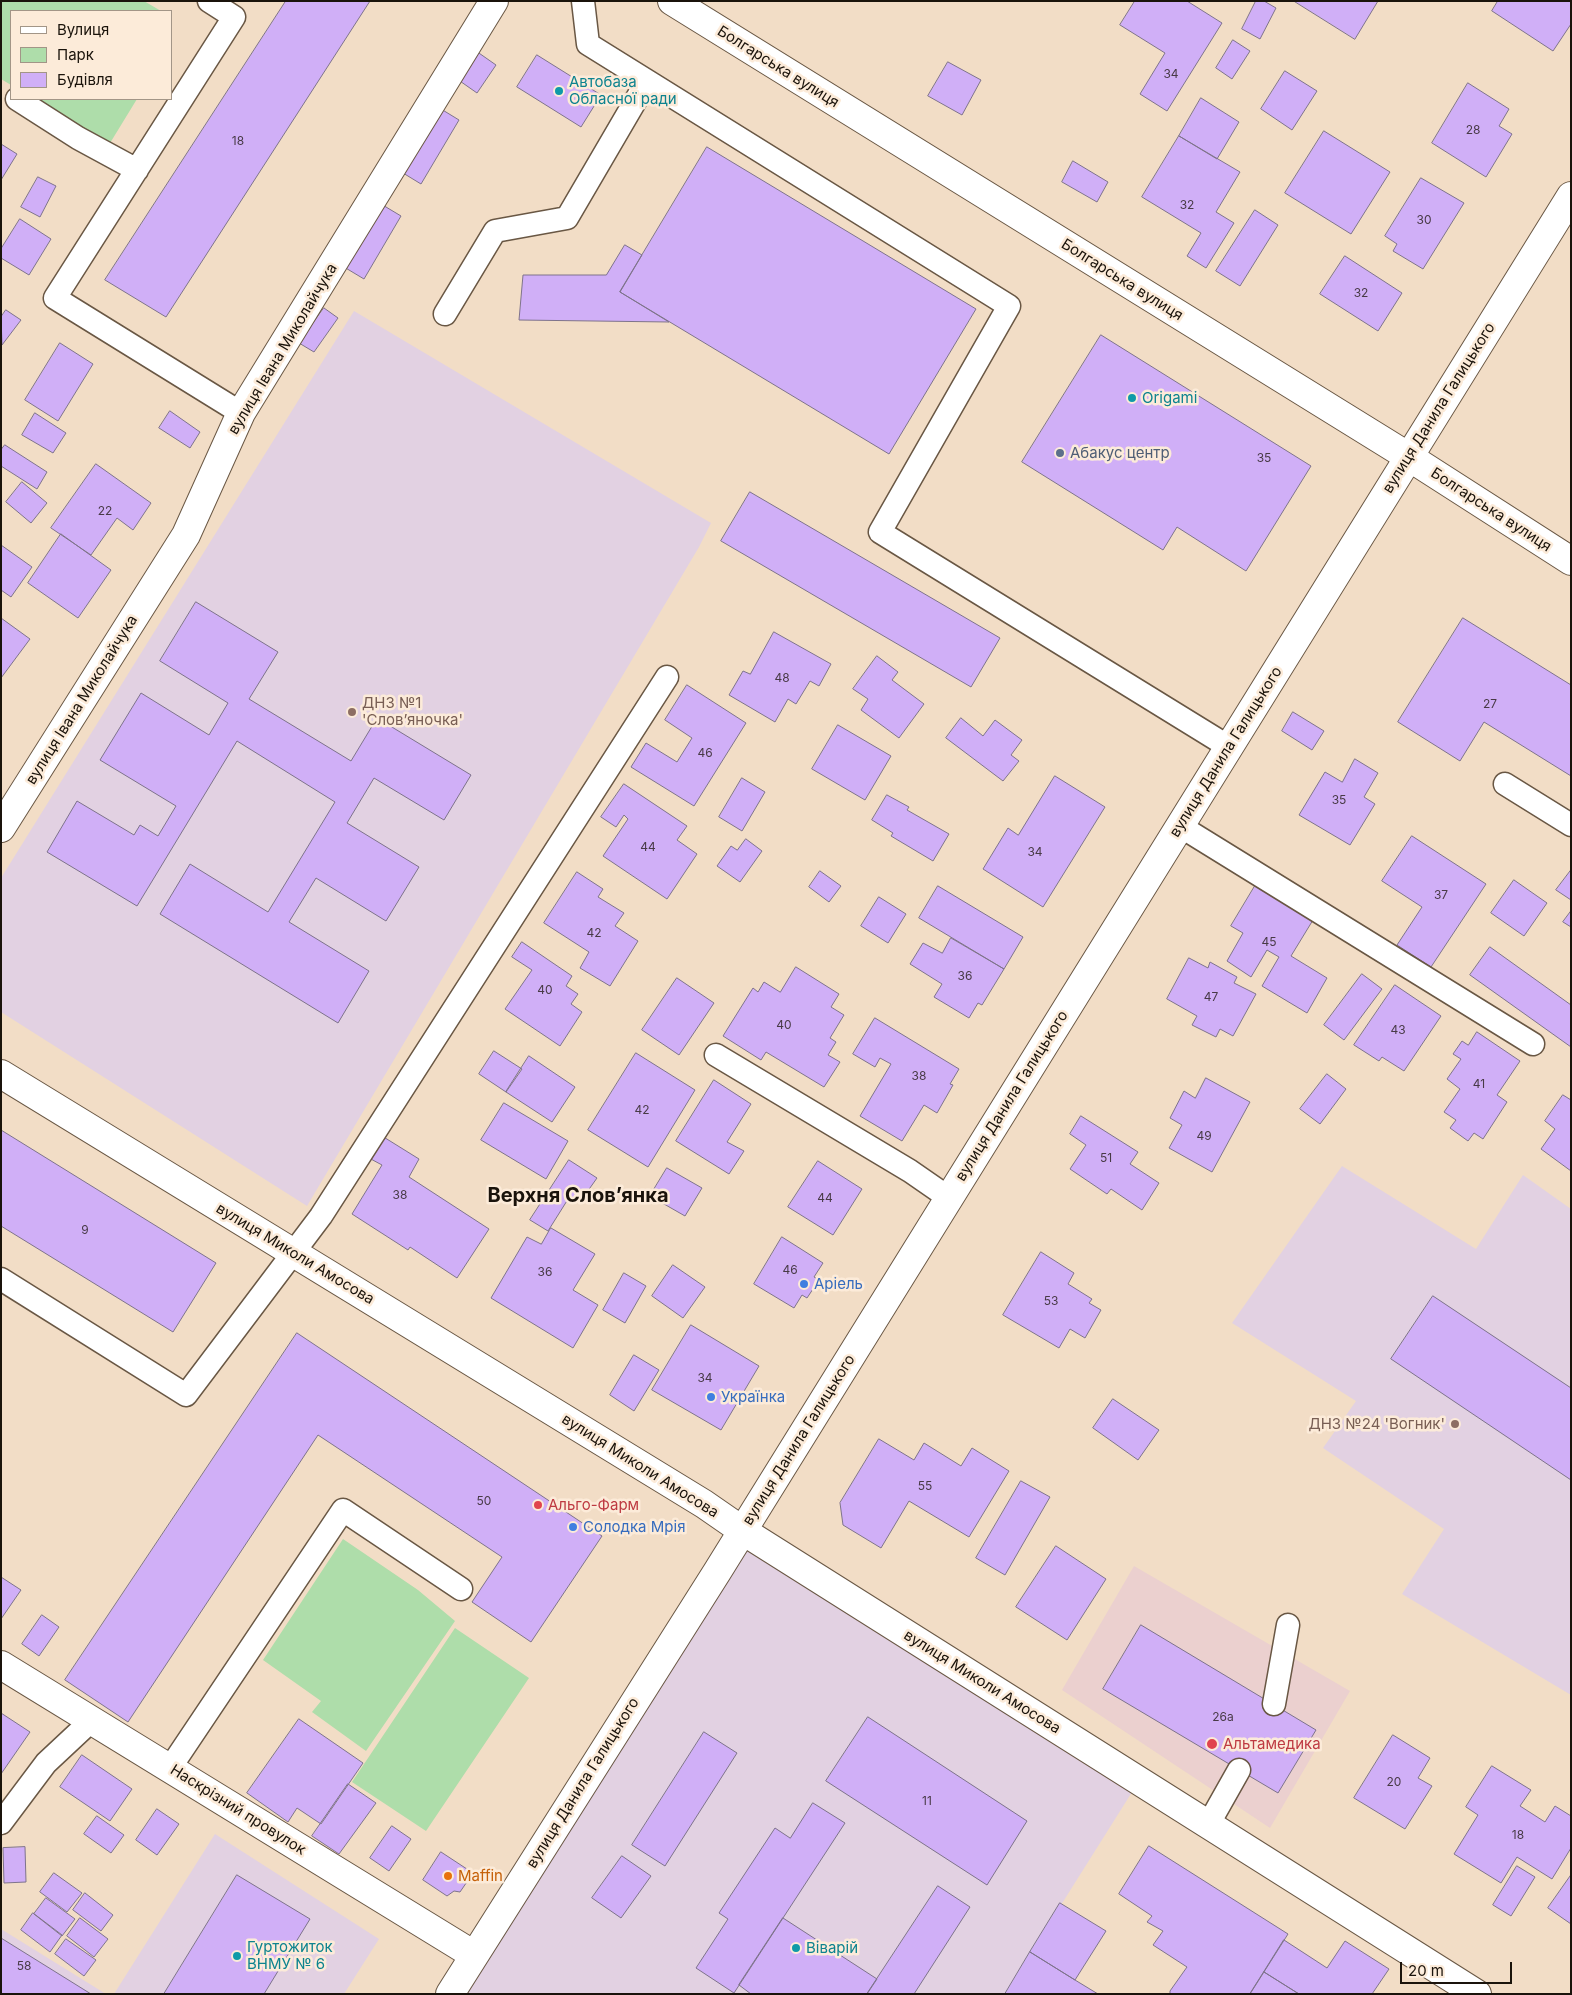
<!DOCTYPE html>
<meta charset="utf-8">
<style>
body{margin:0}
#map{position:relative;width:1572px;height:1995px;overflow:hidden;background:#f2ddc6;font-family:Inter,sans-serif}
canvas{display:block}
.frame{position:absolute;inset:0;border:2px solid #1a130b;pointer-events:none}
.legend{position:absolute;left:10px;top:10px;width:162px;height:90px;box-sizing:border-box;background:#fcebd9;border:1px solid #a29587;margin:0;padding:6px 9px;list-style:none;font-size:15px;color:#1a130b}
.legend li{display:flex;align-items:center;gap:10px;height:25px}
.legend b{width:25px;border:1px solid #a29587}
.scale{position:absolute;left:1400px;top:1962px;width:112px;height:22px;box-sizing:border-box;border:2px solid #1a130b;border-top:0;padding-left:6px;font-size:15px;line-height:18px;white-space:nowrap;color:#1a130b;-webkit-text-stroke:4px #fcebd9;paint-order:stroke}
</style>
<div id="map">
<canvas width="1572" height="1995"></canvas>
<div class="frame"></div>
<ul class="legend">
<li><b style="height:6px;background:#fff"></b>Вулиця</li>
<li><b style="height:14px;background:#aeddaa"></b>Парк</li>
<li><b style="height:14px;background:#d0aff7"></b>Будівля</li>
</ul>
<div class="scale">20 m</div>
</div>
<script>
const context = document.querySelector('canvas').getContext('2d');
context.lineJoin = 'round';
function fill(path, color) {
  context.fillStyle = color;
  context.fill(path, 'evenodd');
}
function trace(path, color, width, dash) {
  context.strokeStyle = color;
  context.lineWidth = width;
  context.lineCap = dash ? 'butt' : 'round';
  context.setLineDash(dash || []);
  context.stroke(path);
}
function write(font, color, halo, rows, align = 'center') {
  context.font = font + ' Inter,sans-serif';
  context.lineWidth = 5;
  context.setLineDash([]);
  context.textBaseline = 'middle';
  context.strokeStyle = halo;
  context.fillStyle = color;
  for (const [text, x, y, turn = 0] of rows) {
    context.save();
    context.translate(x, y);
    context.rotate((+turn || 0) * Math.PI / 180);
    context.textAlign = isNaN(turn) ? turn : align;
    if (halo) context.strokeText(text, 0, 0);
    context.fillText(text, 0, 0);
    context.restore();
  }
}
fill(new Path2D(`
 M354,311L711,523L699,547L307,1206L1,1012V878Z
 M1342,1166L1476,1249L1523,1175L1571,1209V1695L1402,1594L1444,1529L1323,1448L1356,1401L1232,1323Z
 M743,1531L1139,1781L1005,1994H452Z
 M215,1834L379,1939L344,1994H114Z
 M1,1929L106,1994H1Z`), '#e2d1e2');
fill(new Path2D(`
 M1134,1566L1350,1691L1270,1828L1062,1690Z`), '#ebd0cf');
fill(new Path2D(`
 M1,1H144L161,11H11V85L1,79Z
 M32,99H137L107,148Z
 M343,1539L418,1590L455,1621L366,1751L312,1712L321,1701L263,1660Z
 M455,1628L529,1678L426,1831L352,1782Z`), '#aeddaa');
const building = new Path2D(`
 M286,1H370L166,317L105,280Z
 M1135,1H1187L1222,23L1167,111L1140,94L1165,53L1120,25Z
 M1256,1H1264L1276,8L1260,39L1242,29Z
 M1294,1H1378L1355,39Z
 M1498,1H1571V24L1553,51L1492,11Z
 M1233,40L1250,51L1232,79L1216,68Z
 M476,51L496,65L477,93L457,79Z
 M537,55L601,95L581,127L517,87Z
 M948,62L981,80L962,115L928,96Z
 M1285,71L1317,91L1292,130L1261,109Z
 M1468,83L1509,109L1499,126L1512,134L1486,177L1432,143Z
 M1201,98L1239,122L1217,159L1179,136Z
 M441,109L459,120L421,184L403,173Z
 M1324,131L1390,172L1351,234L1285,193Z
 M1179,136L1240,172L1216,212L1234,223L1206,268L1187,256L1201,233L1142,197Z
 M1,144L17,154L1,180Z
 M707,147L976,309L889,454L620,292Z
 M1073,161L1108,182L1097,202L1062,182Z
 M38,177L56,186L40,217L21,207Z
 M1421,178L1464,203L1423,269L1393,251L1397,244L1385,236Z
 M381,204L401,216L364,279L344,267Z
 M1255,210L1278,225L1240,286L1216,271Z
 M20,219L51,239L29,275L1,258V249Z
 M625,245L642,255L620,292L669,322L519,320L523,275H606Z
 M1345,256L1402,293L1378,331L1320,294Z
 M324,308L338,318L314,352L299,343Z
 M6,310L21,320L2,345L1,317Z
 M1101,335L1311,466L1246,571L1177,527L1163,550L1022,462Z
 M60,343L93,364L58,421L25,400Z
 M170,411L200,432L190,448L159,428Z
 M35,413L66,433L53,453L22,435Z
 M5,445L47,472L37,489L1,466V450Z
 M96,464L151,503L133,530L117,518L91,555L51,528Z
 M22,482L47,503L31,523L6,502Z
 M750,492L1000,638L971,687L721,541Z
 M61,534L111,570L78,618L28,583Z
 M1,545L32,567L11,597L1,590Z
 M196,602L278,652L249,699L351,761L377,718L471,775L444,820L374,778L347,823L419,867L386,921L316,878L289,922L369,971L338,1023L160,914L190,864L268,912L335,802L237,741L137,906L47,852L77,801L134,835L140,825L158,836L176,806L100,760L141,693L209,735L228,703L160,661Z
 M1,618L30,639L1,678Z
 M1463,618L1571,685V776L1484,722L1460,761L1398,722Z
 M774,632L831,664L819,686L810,681L796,704L788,699L775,722L729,695L743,671L750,674Z
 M877,656L898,672L892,680L924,704L899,738L861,710L868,699L853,689Z
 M687,685L746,723L694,806L631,767L646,743L677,762L692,738L665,720Z
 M1293,712L1324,731L1312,750L1282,731Z
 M961,718L983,736L995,720L1022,740L1011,755L1019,761L1003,781L946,738Z
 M838,725L891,756L865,800L812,769Z
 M1355,759L1378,773L1364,797L1375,804L1350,845L1299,815L1325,772L1342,782Z
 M1055,776L1105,807L1043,907L983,869L1008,828L1018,835Z
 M742,778L765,792L742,831L719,817Z
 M624,784L687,826L677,840L697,854L667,899L603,856L628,819L624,815L616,827L601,817Z
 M887,795L909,807L907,810L949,834L933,861L891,836L893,833L872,820Z
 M1412,836L1486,884L1431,967L1397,945L1422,907L1382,881Z
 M746,839L762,851L740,882L717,866L731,846L737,850Z
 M1571,870V900L1556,890Z
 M820,871L841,886L829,902L809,887Z
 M577,872L603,889L598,897L624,913L615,926L638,941L610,986L580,968L589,952L544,923Z
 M1514,880L1547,903L1524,936L1491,913Z
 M938,886L1023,937L1004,969L919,918Z
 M1255,886L1313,920L1291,956L1327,978L1307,1013L1262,986L1279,957L1267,950L1251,977L1227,961L1243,933L1231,926Z
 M879,897L906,914L888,943L861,926Z
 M1571,911V927L1563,922Z
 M951,938L1004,969L982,1005L978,1003L969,1018L934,997L942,984L910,964L923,943L942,953Z
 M522,942L572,976L566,986L578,994L571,1004L582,1012L560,1046L505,1009L532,970L512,957Z
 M1490,947L1571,1005V1047L1470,975Z
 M1189,958L1208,968L1210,962L1237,977L1234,983L1256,994L1233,1036L1220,1029L1216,1037L1192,1025L1197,1016L1167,999Z
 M796,967L839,994L831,1007L844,1015L830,1038L836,1042L828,1055L840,1062L824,1087L766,1052L761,1060L723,1036L753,988L758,992L764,982L780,992Z
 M1362,974L1382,989L1344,1040L1324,1025Z
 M677,978L714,1003L679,1055L642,1030Z
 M1395,985L1441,1016L1404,1071L1382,1057L1379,1061L1354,1045Z
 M875,1018L959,1069L950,1084L953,1085L937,1113L924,1105L902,1141L860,1116L891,1064L880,1058L875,1067L853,1054Z
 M1477,1032L1520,1061L1497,1095L1507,1102L1483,1139L1474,1133L1468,1141L1450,1128L1456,1120L1444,1112L1460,1089L1447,1079L1461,1059L1453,1054L1462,1041L1468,1045Z
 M494,1051L522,1069L506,1092L479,1074Z
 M636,1053L695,1090L648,1167L588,1130Z
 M529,1056L575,1087L552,1122L506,1092Z
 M1327,1074L1346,1089L1320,1124L1300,1109Z
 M1206,1078L1250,1102L1212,1172L1169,1148L1182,1125L1170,1118L1184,1091L1195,1098Z
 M714,1080L751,1104L727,1142L744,1151L729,1174L676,1141Z
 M1563,1095L1571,1100V1171L1541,1149L1555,1129L1545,1121Z
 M504,1103L568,1141L546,1179L481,1140Z
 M1081,1116L1138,1152L1130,1164L1159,1183L1142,1210L1111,1189L1107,1194L1070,1169L1086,1145L1070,1134Z
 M1,1130L216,1263L173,1332L1,1226Z
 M382,1136L419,1159L409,1177L489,1229L457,1278L410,1247L408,1250L352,1214L382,1165L369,1158Z
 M569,1160L597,1178L580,1202L570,1196L548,1231L530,1220Z
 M818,1161L862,1189L833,1235L788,1207Z
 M667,1168L702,1188L685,1216L650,1196Z
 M551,1228L595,1254L573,1290L598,1305L573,1348L491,1298L527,1237L541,1244Z
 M782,1237L823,1263L814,1277L819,1280L807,1298L802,1295L794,1308L754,1284Z
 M1041,1252L1074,1273L1068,1284L1092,1299L1089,1303L1101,1310L1085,1338L1070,1329L1059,1348L1003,1315Z
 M673,1265L705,1287L683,1318L652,1296Z
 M624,1273L646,1286L625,1323L603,1310Z
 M1433,1296L1571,1388V1480L1391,1359Z
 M691,1325L759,1366L721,1430L652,1390Z
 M297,1333L602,1536L531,1642L472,1602L502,1557L318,1435L128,1722L65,1680Z
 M634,1355L659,1370L634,1411L610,1395Z
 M1113,1399L1159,1430L1138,1460L1093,1428Z
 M879,1439L914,1460L924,1443L961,1466L972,1448L1009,1471L969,1537L909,1501L881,1548L843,1525L840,1503Z
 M1021,1481L1050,1497L1005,1575L976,1558Z
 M1056,1546L1106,1579L1067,1640L1016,1607Z
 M1,1577L21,1590L1,1619Z
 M42,1615L59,1627L39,1656L22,1644Z
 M1141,1625L1316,1730L1278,1793L1103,1689Z
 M1,1713L30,1732L1,1774Z
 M868,1717L1027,1821L987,1885L826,1781Z
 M299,1719L363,1763L321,1824L297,1808L288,1822L247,1793Z
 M704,1732L737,1753L665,1866L632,1845Z
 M1393,1735L1430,1758L1418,1778L1432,1786L1405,1829L1354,1798Z
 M82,1755L132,1789L110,1821L60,1787Z
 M1492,1766L1531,1790L1520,1806L1545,1822L1555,1806L1571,1816V1848L1552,1879L1517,1857L1501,1883L1454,1854L1478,1815L1466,1807Z
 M348,1784L376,1803L339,1854L312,1836Z
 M813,1803L845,1823L734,1993L696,1968L728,1919L719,1913L775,1828L790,1838Z
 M157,1809L179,1824L157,1855L136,1840Z
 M97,1816L124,1835L111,1853L84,1834Z
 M392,1826L411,1839L389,1871L370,1858Z
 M1149,1846L1288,1934L1250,1994H1170V1991L1187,1967L1153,1945L1163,1931L1147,1922L1152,1916L1119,1894Z
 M25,1847L26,1882L4,1883L3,1848Z
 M441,1852L473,1873L460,1892L454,1891L447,1896L423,1880Z
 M622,1856L651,1876L621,1918L592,1898Z
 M1517,1866L1535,1877L1511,1916L1493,1905Z
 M54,1873L82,1893L67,1912L40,1892Z
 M237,1875L310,1919L264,1994H164Z
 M1571,1875V1924L1548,1908Z
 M938,1886L970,1907L914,1994H867Z
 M85,1893L113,1915L101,1931L73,1910Z
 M46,1898L75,1919L62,1936L34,1914Z
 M1060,1903L1106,1931L1075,1980L1030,1952Z
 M33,1913L62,1935L50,1952L21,1930Z
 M80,1918L108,1939L94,1957L67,1936Z
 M783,1918L877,1979L867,1994H751L739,1985Z
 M1,1938L91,1994H1Z
 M66,1939L96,1960L84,1976L55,1954Z
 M1284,1940L1327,1968L1345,1941L1389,1969L1372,1994H1299L1264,1972Z
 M1030,1952L1075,1980L1098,1994H1005Z
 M1264,1972L1299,1994H1250Z`);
fill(building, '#d0aff7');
trace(building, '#7e738b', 1);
const lane = new Path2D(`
 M209,1L234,17L55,298L241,413
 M583,1L588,44L1009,306L880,532L1229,747
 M17,99L78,138L137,170
 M445,314L495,231L567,218L647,81
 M1505,784L1571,825
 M1180,826L1533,1044
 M716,1055L910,1171L949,1198
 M1,1279L186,1395L321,1216L667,677
 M1274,1704L1288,1625
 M170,1768L343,1510L461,1589
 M1,1823L46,1763L92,1720
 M1208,1825L1239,1770`);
const street = new Path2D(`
 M672,1L1409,457L1571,561
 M1,828L186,535L241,413L494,1
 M1,1074L704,1504L743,1531L1477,1994
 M1,1665L474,1955`);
const secondary = new Path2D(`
 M450,1994L717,1572L1571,196`);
trace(lane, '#695744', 25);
trace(street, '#695744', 30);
trace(secondary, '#695744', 30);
trace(lane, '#fff', 22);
trace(street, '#fff', 28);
trace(secondary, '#fff', 28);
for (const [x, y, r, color] of [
 [559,91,5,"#0f9aa8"],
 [1132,398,5,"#0f9aa8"],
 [1060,453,5,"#5c6f8a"],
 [352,712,5,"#8d6e63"],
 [804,1284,5,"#3f7fe0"],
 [711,1397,5,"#3f7fe0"],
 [1455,1424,5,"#8d6e63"],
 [538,1505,5,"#e0444e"],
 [573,1527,5,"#3f7fe0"],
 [1212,1744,6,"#e0444e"],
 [448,1876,5,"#e8710a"],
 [796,1948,5,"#0f9aa8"],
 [237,1956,5,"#0f9aa8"]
]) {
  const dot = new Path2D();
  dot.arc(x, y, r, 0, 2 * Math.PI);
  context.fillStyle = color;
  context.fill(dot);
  trace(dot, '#fcebd9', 2);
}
write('12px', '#483a46', null, [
 ["34",1171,74],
 ["28",1473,130],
 ["18",238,141],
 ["32",1187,205],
 ["30",1424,220],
 ["32",1361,293],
 ["35",1264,458],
 ["22",105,511],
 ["48",782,678],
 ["27",1490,704],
 ["46",705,753],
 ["35",1339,800],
 ["44",648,847],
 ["34",1035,852],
 ["37",1441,895],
 ["42",594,933],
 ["45",1269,942],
 ["36",965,976],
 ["40",545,990],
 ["47",1211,997],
 ["40",784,1025],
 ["43",1398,1030],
 ["38",919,1076],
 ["41",1479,1084],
 ["42",642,1110],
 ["49",1204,1136],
 ["51",1106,1158],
 ["38",400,1195],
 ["44",825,1198],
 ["9",85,1230],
 ["46",790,1270],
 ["36",545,1272],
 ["53",1051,1301],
 ["34",705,1378],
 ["55",925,1486],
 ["50",484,1501],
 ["26а",1223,1717],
 ["20",1394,1782],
 ["11",927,1801],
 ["18",1518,1835],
 ["58",24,1966]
]);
write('15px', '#1a130b', '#fcebd9', [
 ["Болгарська вулиця",778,67,32],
 ["Болгарська вулиця",1122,280,32],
 ["вулиця Івана Миколайчука",283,349,-59],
 ["вулиця Данила Галицького",1439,408,-58],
 ["Болгарська вулиця",1491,510,33],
 ["вулиця Івана Миколайчука",82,700,-58],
 ["вулиця Данила Галицького",1226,752,-58],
 ["вулиця Данила Галицького",1012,1096,-58],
 ["вулиця Миколи Амосова",295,1254,31],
 ["вулиця Данила Галицького",799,1440,-58],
 ["вулиця Миколи Амосова",640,1466,32],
 ["вулиця Миколи Амосова",982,1682,32],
 ["вулиця Данила Галицького",583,1783,-58],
 ["Наскрізний провулок",238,1810,32]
]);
write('15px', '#0d838f', '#fcebd9', [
 ["Автобаза",569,82],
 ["Обласної ради",569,99],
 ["Origami",1142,398],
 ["Гуртожиток",247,1947],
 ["ВНМУ № 6",247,1964],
 ["Віварій",806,1948]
], 'left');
write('15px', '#4e5e75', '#fcebd9', [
 ["Абакус центр",1070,453]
], 'left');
write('15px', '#785e54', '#fcebd9', [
 ["ДНЗ №1",362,703],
 ["'Слов’яночка'",362,720],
 ["ДНЗ №24 'Вогник'",1445,1424,"right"]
], 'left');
write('15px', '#366cbe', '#fcebd9', [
 ["Аріель",814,1284],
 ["Українка",721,1397],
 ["Солодка Мрія",583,1527]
], 'left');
write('15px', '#be3a42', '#fcebd9', [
 ["Альго-Фарм",548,1505],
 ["Альтамедика",1223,1744]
], 'left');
write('15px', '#c56008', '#fcebd9', [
 ["Maffin",458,1876]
], 'left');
write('bold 20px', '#1a130b', '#fcebd9', [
 ["Верхня Слов’янка",578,1196]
]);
</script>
